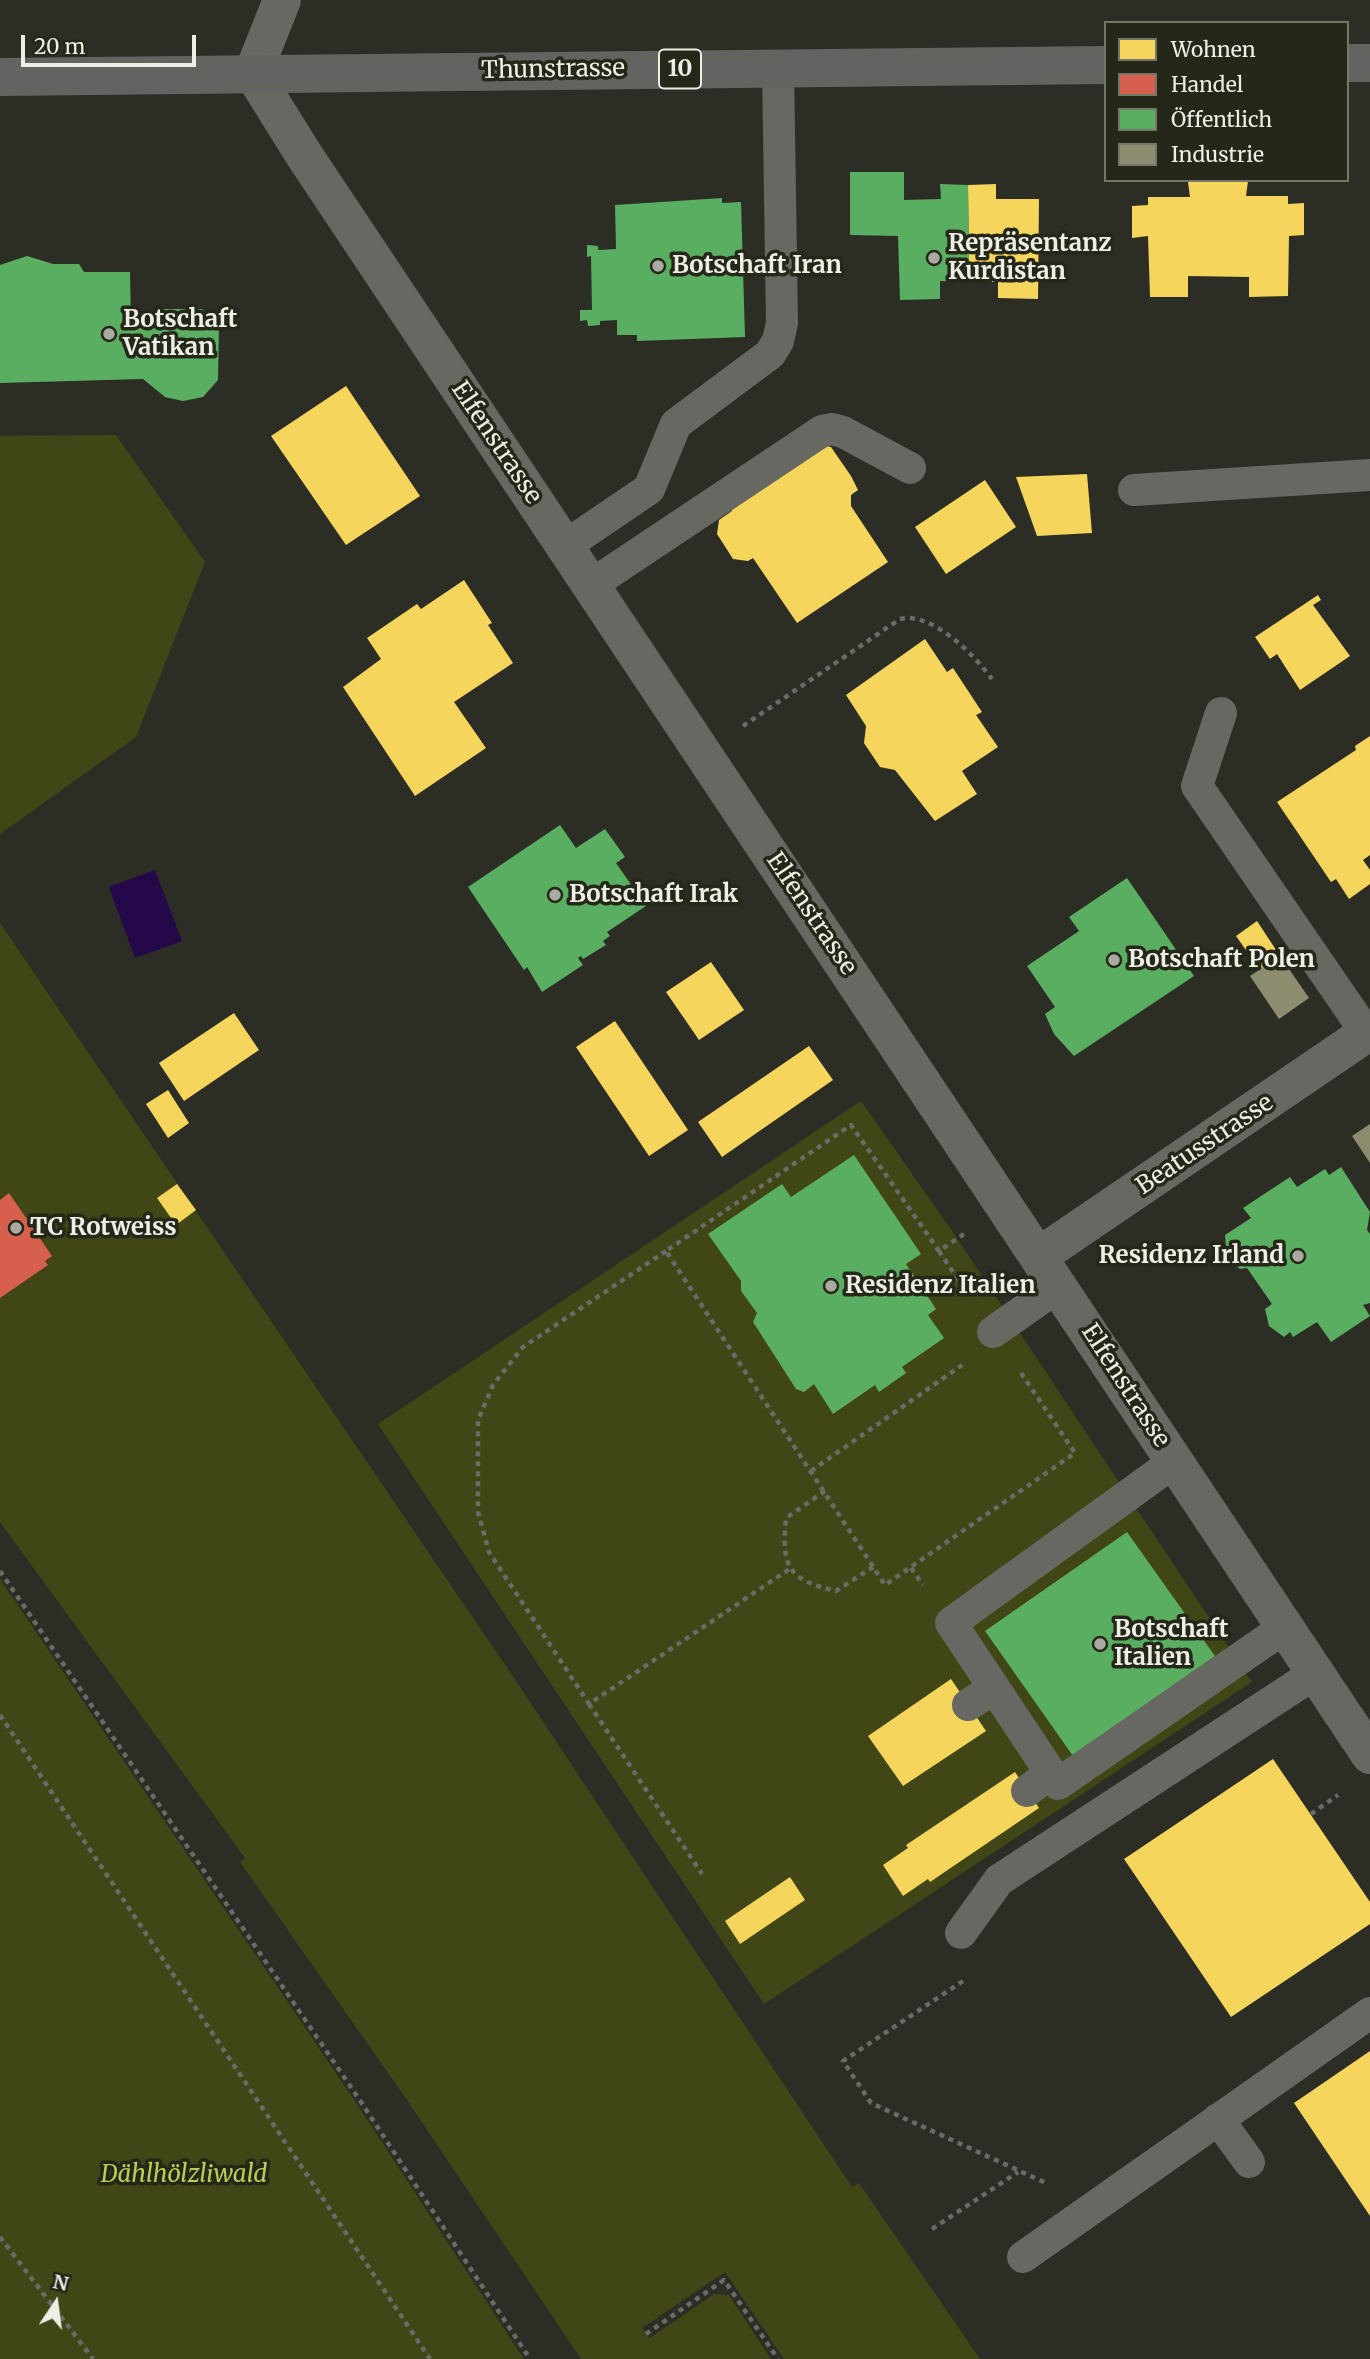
<!DOCTYPE html>
<meta charset="utf-8">
<style>
body{margin:0}
#map{position:relative;width:1370px;height:2359px;overflow:hidden;background:#2c2e26;font-family:Merriweather,serif}
canvas{display:block}
.legend{position:absolute;left:1104px;top:21px;width:245px;height:161px;box-sizing:border-box;background:#252719;border:2px solid #75776b;margin:0;padding:9px 12px;list-style:none;font-size:21px;color:#edefe6}
.legend li{display:flex;align-items:center;gap:14px;height:35px}
.legend b{width:35px;border:2px solid #75776b}
.north{position:absolute;left:21px;top:2268px;width:70px;height:70px;-webkit-text-stroke:5px #252719;paint-order:stroke;rotate:13deg;font-size:19px;font-weight:700;line-height:28px;text-align:center;color:#edefe6}
.north::after{content:'';display:block;margin:auto;width:24px;height:32px;background:#edefe6;clip-path:polygon(50% 0,100% 100%,50% 72%,0 100%)}
.scale{position:absolute;left:21px;top:35px;width:175px;height:32px;box-sizing:border-box;border:4px solid #edefe6;border-top:0;padding-left:9px;font-size:21px;line-height:24px;white-space:nowrap;color:#edefe6;-webkit-text-stroke:5px #252719;paint-order:stroke}
</style>
<div id="map">
<canvas width="1370" height="2359"></canvas>
<ul class="legend">
<li><b style="height:19px;background:#f6d55c"></b>Wohnen</li>
<li><b style="height:19px;background:#d6604d"></b>Handel</li>
<li><b style="height:19px;background:#5aae61"></b>Öffentlich</li>
<li><b style="height:19px;background:#8c8c6e"></b>Industrie</li>
</ul>
<div class="north">N</div>
<div class="scale">20 m</div>
</div>
<script>
const context = document.querySelector('canvas').getContext('2d');
context.lineJoin = 'round';
function fill(path, color) {
  context.fillStyle = color;
  context.fill(path, 'evenodd');
}
function trace(path, color, width, dash) {
  context.strokeStyle = color;
  context.lineWidth = width;
  context.lineCap = dash ? 'butt' : 'round';
  context.setLineDash(dash || []);
  context.stroke(path);
}
function write(font, color, halo, rows, align = 'center') {
  context.font = font + ' Merriweather,serif';
  context.lineWidth = 7;
  context.setLineDash([]);
  context.textBaseline = 'middle';
  context.strokeStyle = halo;
  context.fillStyle = color;
  for (const [text, x, y, turn = 0] of rows) {
    context.save();
    context.translate(x, y);
    context.rotate((+turn || 0) * Math.PI / 180);
    context.textAlign = isNaN(turn) ? turn : align;
    if (halo) context.strokeText(text, 0, 0);
    context.fillText(text, 0, 0);
    context.restore();
  }
}
fill(new Path2D(`
 M116,435L205,562L136,737L0,834V436Z
 M0,923L512,1675L852,2187L859,2183L980,2359H784L725,2272L642,2328L650,2338L714,2294L729,2295L771,2359H581L405,2097L240,1862L245,1858L0,1522Z
 M861,1101L950,1228L1252,1682L764,2004L378,1424Z
 M0,1579L357,2104L524,2359H0Z`), '#404616');
fill(new Path2D(`
 M155,870L182,941L135,958L109,887Z`), '#240849');
fill(new Path2D(`
 M1248,181L1246,196H1288V204L1304,203V235L1289,236L1288,296L1249,297V277L1188,276V297H1150L1148,236L1132,238V206L1148,205V197H1190L1188,182Z
 M996,184V199H1039L1038,299L998,298V282H969L968,185Z
 M346,386L420,496L346,545L271,436Z
 M826,446L831,447L851,476L858,490L851,495V506L888,562L797,623L753,558L748,561L733,559L717,534L719,520L732,511L730,507Z
 M1087,474L1092,533L1037,536L1016,477Z
 M985,480L1016,527L946,574L915,527Z
 M464,580L492,623L488,625L513,663L454,702L486,748L415,796L343,687L381,659L367,638L417,604L421,609Z
 M1318,595L1321,600L1313,605L1350,656L1300,690L1277,654L1270,659L1255,637Z
 M925,639L947,672L953,668L982,712L976,715L998,747L962,771L977,794L935,821L895,770L880,767L864,743L866,726L846,695Z
 M1370,736V855L1363,860L1370,870V884L1349,899L1336,879L1331,882L1277,802L1356,750L1355,746Z
 M1257,921L1280,956L1260,970L1236,936Z
 M711,962L744,1010L699,1040L666,992Z
 M234,1013L259,1050L184,1101L159,1063Z
 M615,1021L688,1130L649,1156L576,1047Z
 M809,1046L833,1080L722,1157L698,1122Z
 M168,1090L189,1123L168,1138L146,1104Z
 M177,1184L196,1210L176,1225L157,1198Z
 M951,1679L986,1731L903,1786L868,1736Z
 M1273,1759L1370,1902V1924L1231,2017L1124,1859Z
 M1015,1772L1039,1808L930,1882L928,1879L903,1896L883,1865L908,1848L906,1845Z
 M790,1877L805,1900L740,1944L725,1921Z
 M1370,2051V2216L1294,2103Z`), '#f6d55c');
fill(new Path2D(`
 M9,1193L52,1256L45,1261L48,1265L0,1298V1200Z`), '#d6604d');
fill(new Path2D(`
 M850,172H904V200L941,199L940,184L968,185L969,282L940,281V299L900,300L898,236L850,235Z
 M722,198V203L741,202L745,337L637,341V335H617V320L600,321V325L588,326L587,320L580,321V310H592L591,256L587,257V245L598,246V250L616,249L615,205Z
 M27,256L53,264H79L84,272H130L131,328H146L164,309H202L219,326L218,380L203,397L183,401L165,397L143,379L0,383V265Z
 M560,825L576,848L605,829L625,857L616,863L646,906L607,932L610,936L603,941L606,945L583,959L581,956L578,958L583,965L542,992L527,967L524,970L468,887Z
 M1127,878L1194,976L1074,1056L1054,1034L1045,1014L1055,1007L1027,966L1079,931L1069,917Z
 M854,1155L921,1254L906,1264L936,1309L928,1315L944,1338L902,1367L906,1373L879,1392L875,1385L833,1414L814,1384L804,1392L796,1389L753,1322L757,1313L741,1291V1281L708,1234L782,1184L791,1197Z
 M1341,1167L1370,1212L1367,1230L1370,1234V1303L1363,1305L1370,1316L1331,1342L1317,1322L1293,1337L1290,1332L1284,1337L1269,1326L1265,1309L1272,1304L1247,1268L1240,1269L1227,1258L1225,1235L1251,1218L1243,1208L1290,1177L1297,1187L1325,1169L1329,1175Z
 M1127,1532L1215,1656L1073,1756L985,1631Z`), '#5aae61');
fill(new Path2D(`
 M1280,956L1309,998L1279,1019L1250,976Z
 M1370,1124V1163L1352,1136Z`), '#8c8c6e');
trace(new Path2D(`
 M743,726L900,619C932,611 975,656 992,679
 M964,1234L939,1251L851,1125L666,1251L885,1585L1075,1453L1019,1370
 M666,1251L523,1347L493,1385L478,1420V1512L489,1552L589,1704L791,1568
 M939,1251L967,1293
 M811,1471L962,1365
 M825,1491L786,1518C781,1567 788,1580 836,1591L873,1567
 M911,1568L923,1585
 M0,1571L361,2102L530,2359
 M589,1704L702,1874
 M0,1715L430,2359
 M1311,1814L1338,1795
 M963,1981L843,2061L871,2103L1046,2183
 M932,2229L1018,2172
 M0,2237L93,2359
 M646,2334L724,2280L778,2359`), '#6a6b66', 4.5, [5, 5]);
trace(new Path2D(`
 M1134,490L1370,475
 M565,546L649,489L676,424L770,354L778,341L782,323L778,68
 M591,585L822,431L832,429L843,432L910,468
 M1221,713L1197,786L1367,1034
 M993,1332L1059,1286
 M1174,1462L951,1623L1058,1784L1284,1628
 M968,1705L994,1688
 M1027,1791L1051,1773
 M961,1933L999,1880L1314,1674
 M1218,2119L1249,2162
 M1023,2257L1370,2013`), '#676862', 32);
trace(new Path2D(`
 M253,73L282,0
 M1039,1256L1370,1031`), '#676862', 38);
trace(new Path2D(`
 M253,73L304,155L1370,1755`), '#676862', 38);
trace(new Path2D(`
 M1347,63H1370
 M0,77L1106,65`), '#636462', 38);
trace(new Path2D(`
 M1347,50H1370
 M0,64L1106,53
 M1347,76H1370
 M0,90L1106,79`), '#62645d', 2);
for (const [x, y, r, color] of [
 [934,258,7,"#a9aba3"],
 [658,266,7,"#a9aba3"],
 [109,334,7,"#a9aba3"],
 [555,895,7,"#a9aba3"],
 [1114,960,7,"#a9aba3"],
 [16,1228,7,"#a9aba3"],
 [1298,1256,7,"#a9aba3"],
 [831,1286,7,"#a9aba3"],
 [1100,1644,7,"#a9aba3"]
]) {
  const dot = new Path2D();
  dot.arc(x, y, r, 0, 2 * Math.PI);
  context.fillStyle = color;
  context.fill(dot);
  trace(dot, '#252719', 2.5);
}
for (const [x, y, w] of [
 [680,69,42]
]) {
  const box = new Path2D();
  box.roundRect(x - w / 2, y - 19.5, w, 39, 5);
  context.fillStyle = '#252719';
  context.fill(box);
  trace(box, '#edefe6', 2);
}
write('bold 23px', '#edefe6', null, [
 ["10",680,69]
]);
write('24px', '#edefe6', '#252719', [
 ["Thunstrasse",553,70,-1],
 ["Elfenstrasse",496,443,56],
 ["Elfenstrasse",811,914,56],
 ["Beatusstrasse",1205,1145,-34],
 ["Elfenstrasse",1125,1386,57]
]);
write('bold 24px', '#edefe6', '#252719', [
 ["Repräsentanz",948,244],
 ["Kurdistan",948,272],
 ["Botschaft Iran",672,266],
 ["Botschaft",123,320],
 ["Vatikan",123,348],
 ["Botschaft Irak",569,895],
 ["Botschaft Polen",1128,960],
 ["TC Rotweiss",30,1228],
 ["Residenz Irland",1284,1256,"right"],
 ["Residenz Italien",845,1286],
 ["Botschaft",1114,1630],
 ["Italien",1114,1658]
], 'left');
write('italic 24px', '#bbcd52', '#252719', [
 ["Dählhölzliwald",184,2175]
]);
</script>
